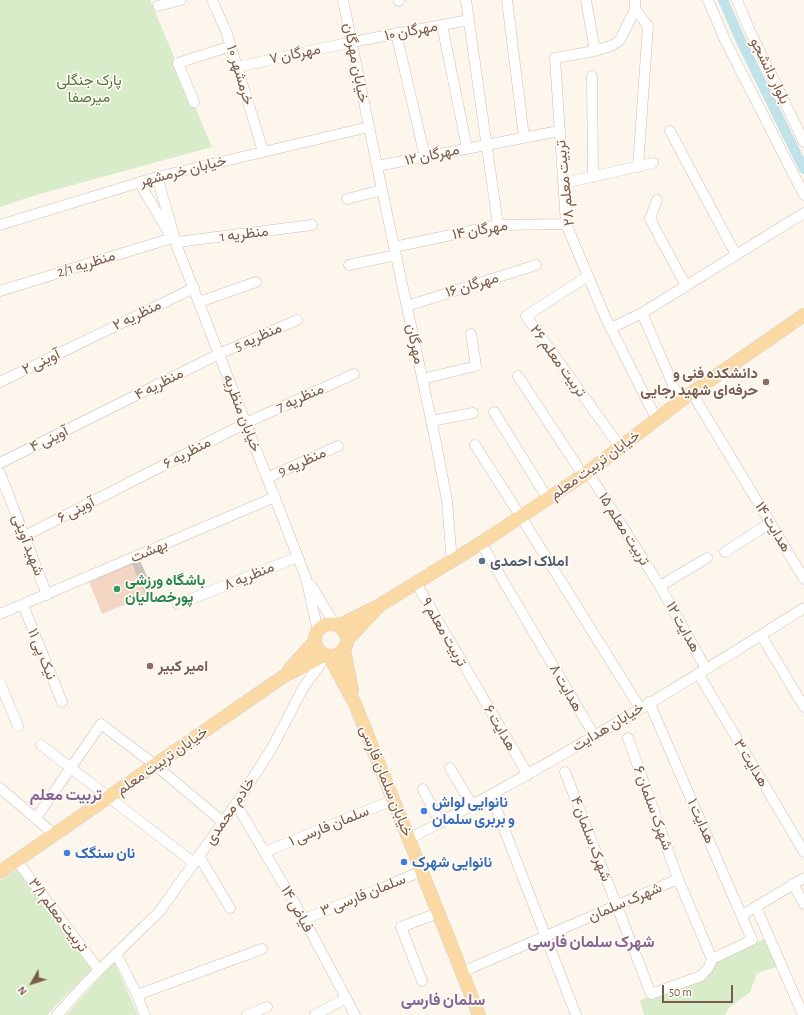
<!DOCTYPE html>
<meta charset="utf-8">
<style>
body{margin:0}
#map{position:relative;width:804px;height:1015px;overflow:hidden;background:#fdf6ec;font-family:"Alegreya Sans",sans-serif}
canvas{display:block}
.north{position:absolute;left:12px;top:963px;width:40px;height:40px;-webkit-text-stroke:3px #fffaf3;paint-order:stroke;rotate:231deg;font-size:11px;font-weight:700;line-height:16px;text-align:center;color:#7a5c4d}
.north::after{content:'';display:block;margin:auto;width:14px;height:18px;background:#7a5c4d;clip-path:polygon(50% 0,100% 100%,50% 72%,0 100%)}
.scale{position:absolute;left:662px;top:985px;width:71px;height:18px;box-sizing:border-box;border:2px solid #7a5c4d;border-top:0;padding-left:5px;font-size:12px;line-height:14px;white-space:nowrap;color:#7a5c4d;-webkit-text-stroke:3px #fffaf3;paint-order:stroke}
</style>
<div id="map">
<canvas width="804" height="1015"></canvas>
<div class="north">N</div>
<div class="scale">50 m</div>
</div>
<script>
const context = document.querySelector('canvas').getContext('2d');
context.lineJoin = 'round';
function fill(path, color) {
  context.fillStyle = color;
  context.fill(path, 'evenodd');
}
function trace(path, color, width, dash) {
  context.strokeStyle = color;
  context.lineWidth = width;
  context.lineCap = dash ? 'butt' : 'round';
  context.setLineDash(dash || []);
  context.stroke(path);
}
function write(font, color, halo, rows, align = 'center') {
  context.font = font + ' "Alegreya Sans",Vazirmatn,sans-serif';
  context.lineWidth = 3.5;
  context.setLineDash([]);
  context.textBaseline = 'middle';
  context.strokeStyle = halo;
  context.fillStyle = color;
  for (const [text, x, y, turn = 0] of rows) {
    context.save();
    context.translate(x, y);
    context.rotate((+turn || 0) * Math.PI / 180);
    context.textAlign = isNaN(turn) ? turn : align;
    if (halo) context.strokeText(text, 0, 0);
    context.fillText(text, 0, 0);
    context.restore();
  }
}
fill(new Path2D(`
 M0,0H150L212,147L36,195L0,207Z
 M19,868L94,967L68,993L47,1015H0V881Z
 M766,938L777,967L757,973L750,992L729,1008L725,1015H644L640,1000L691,984L708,976L712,963Z
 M114,962L138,1015H66Z`), '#d8ecc9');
fill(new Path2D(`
 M139,558L152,588L146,595L90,582L97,576Z`), '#0003');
trace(new Path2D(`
 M723,0L741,41L804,169`), '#bfe3e8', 10);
fill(new Path2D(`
 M132,564L146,596L102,614L89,582Z`), '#f3d5c3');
const minor = new Path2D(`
 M212,0L226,31L263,151
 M343,0L382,190L436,443L447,501L452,562
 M399,0V1
 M466,0L498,225
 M507,0L524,137
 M586,0L595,51
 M635,0V9L620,40L613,45L595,51L555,58L566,224L606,319L657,420
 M708,0L725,40L804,195
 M737,0L749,29L804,142
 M158,6L181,0
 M635,9L648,26L638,167
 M442,25L467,148
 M396,33L425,157
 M237,67L352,42L469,20
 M592,76L593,177
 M194,102L178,63L231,46
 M670,131L736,255
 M377,166L559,131
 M157,177L178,249L306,578L318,631
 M139,182L170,235
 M564,183L653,163
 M347,199L382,190
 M657,200L650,219L686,286
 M0,225L157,177L369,127
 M177,242L312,225
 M394,247L498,225L566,224
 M349,265L396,255
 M588,276L526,316L620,447
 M0,291L172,238
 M199,302L256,282
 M407,306L536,265
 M642,313L680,401
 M611,328L642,313L804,213
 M518,376L583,475
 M422,379L476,366L471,334
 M0,382L194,288
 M692,393L804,579
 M494,412L548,499
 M431,421L473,413
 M475,445L521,517L640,708
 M0,463L219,354L297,320
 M588,472L660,586L706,669
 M0,473L47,595
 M267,478L338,446
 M25,536L246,423L354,374
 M481,543L594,735
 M725,552L770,523
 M416,583L528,775
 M311,585L335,625
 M660,586L707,558
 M178,604L298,557
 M23,605L62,702
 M0,614L275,497
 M761,635L804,707
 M698,673L804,852
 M0,683L18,726
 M628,738L678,879L712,959L752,940L649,702
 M41,745L194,863
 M450,768L472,805
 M565,772L651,994L701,976L709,967L712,959
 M0,788L55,835
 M423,789L440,823
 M236,804L304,919L355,1015
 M496,808L576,1015
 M36,818L101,724L155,765L223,822
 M409,839C544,768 675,690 804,608
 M265,852L393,800
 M199,856L230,908
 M17,861L99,970
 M793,884L804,904
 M756,907L803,1015
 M742,915L804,878
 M304,919L383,888L421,871
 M116,953L137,995L145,1015
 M462,972L678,879
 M422,981L401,927L438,913
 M137,995L262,949
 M57,1015L85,984L159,912L236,804L272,748L303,688L326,656
 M247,1015L267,1007
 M315,1015L346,998`);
const major = new Path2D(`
 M380,605L481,543L588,472L687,396L804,315
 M315 640a16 16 0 1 1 32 0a16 16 0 1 1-32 0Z
 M338,626L380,605L347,640
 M344,650L352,690
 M329,656L355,704L479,1015
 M289,670L315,641
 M0,872L284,676L325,655`);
trace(minor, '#d1beb0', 11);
trace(major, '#dad1cd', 14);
trace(minor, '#fff', 10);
trace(major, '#fbd9a5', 13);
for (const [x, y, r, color] of [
 [766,382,4,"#8d6e63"],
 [482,561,4,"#5c6f8a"],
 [117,589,4,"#2e9e5b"],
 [150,666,4,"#8d6e63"],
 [424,811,4,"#3f7fe0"],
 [67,853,4,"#3f7fe0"],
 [404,862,4,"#3f7fe0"]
]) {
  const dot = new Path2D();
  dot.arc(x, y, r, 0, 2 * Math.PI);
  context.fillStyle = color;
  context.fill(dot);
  trace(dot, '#fffaf3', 1.5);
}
write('15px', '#7a5c4d', '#fffaf3', [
 ["مهرگان ۱۰",411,31,-11],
 ["مهرگان ۷",295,54,-12],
 ["خیابان مهرگان",356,63,79],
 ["بلوار دانشجو",770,71,64],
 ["خرمشهر ۱۰",240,75,73],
 ["مهرگان ۱۲",432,155,-12],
 ["خیابان خرمشهر",183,171,-14],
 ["تربیت معلم ۲۸",565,183,-96],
 ["مهرگان ۱۴",480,230,-10],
 ["منظریه 1",244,234,-7],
 ["منظریه 2/1",86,264,-17],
 ["مهرگان ۱۶",472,285,-17],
 ["منظریه ۲",137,315,-26],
 ["منظریه 5",258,337,-24],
 ["مهرگان",415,344,78],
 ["تربیت معلم ۲۶",558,361,54],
 ["آوینی ۲",41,362,-26],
 ["منظریه ۴",159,384,-27],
 ["منظریه 7",300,398,-24],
 ["خیابان منظریه",242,413,69],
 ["آوینی ۴",49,439,-26],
 ["منظریه ۶",187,453,-28],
 ["منظریه 9",302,462,-24],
 ["خیابان تربیت معلم",595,465,-36],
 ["آوینی ۶",76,510,-27],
 ["هدایت ۱۴",773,527,59],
 ["تربیت معلم ۱۵",624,529,58],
 ["شهید آوینی",28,545,69],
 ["بهشت",149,551,-23],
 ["منظریه ۸",249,576,-22],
 ["هدایت ۱۲",683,627,61],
 ["تربیت معلم ۹",444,632,60],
 ["نیک پی ۱۱",42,654,68],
 ["هدایت ۸",566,688,60],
 ["خیابان هدایت",608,727,-31],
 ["هدایت ۶",500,728,60],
 ["خیابان تربیت معلم",162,761,-35],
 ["هدایت ۳",751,763,59],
 ["خیابان سلمان فارسی",386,781,68],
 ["شهرک سلمان ۶",653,808,70],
 ["خادم محمدی",230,811,-56],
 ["هدایت ۱",701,821,66],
 ["سلمان فارسی ۱",329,826,-22],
 ["شهرک سلمان ۴",591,839,69],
 ["سلمان فارسی ۳",363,895,-22],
 ["شهرک سلمان",625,902,-23],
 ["فیاض ۱۴",297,909,61],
 ["تربیت معلم ۳/۱",58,915,53]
]);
write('15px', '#537a41', '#fffaf3', [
 ["پارک جنگلی",89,80],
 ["میرصفا",89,97]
]);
write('bold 15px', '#785e54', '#fffaf3', [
 ["دانشکده فنی و",758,373],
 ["حرفه‌ای شهید رجایی",758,390],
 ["امیر کبیر",158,666,"left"]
], 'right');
write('bold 15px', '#4e5e75', '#fffaf3', [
 ["املاک احمدی",490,561]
], 'left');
write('bold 15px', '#27864d', '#fffaf3', [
 ["باشگاه ورزشی",125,580],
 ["پورخصالیان",125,597]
], 'left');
write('bold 15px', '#366cbe', '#fffaf3', [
 ["نانوایی لواش",432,802],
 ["و بربری سلمان",432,819],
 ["نان سنگک",75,853],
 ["نانوایی شهرک",412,862]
], 'left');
write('bold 16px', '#846695', '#fffaf3', [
 ["تربیت معلم",66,795],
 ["شهرک سلمان فارسی",591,942],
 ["سلمان فارسی",443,1000]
]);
</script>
